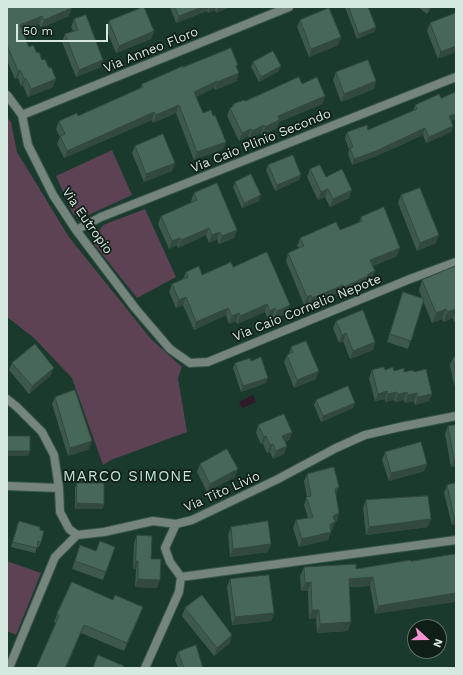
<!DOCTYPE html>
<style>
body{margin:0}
#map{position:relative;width:463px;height:675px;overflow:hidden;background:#193a2d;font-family:"Work Sans",sans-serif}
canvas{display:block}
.frame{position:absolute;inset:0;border:8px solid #d6e9e0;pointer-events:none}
.north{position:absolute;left:407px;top:619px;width:40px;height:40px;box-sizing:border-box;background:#101e18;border:1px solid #5f6f68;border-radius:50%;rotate:111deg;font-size:11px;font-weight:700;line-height:16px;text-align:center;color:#d6e9e0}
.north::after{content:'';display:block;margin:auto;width:14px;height:18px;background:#f491d3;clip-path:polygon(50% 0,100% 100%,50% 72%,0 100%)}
.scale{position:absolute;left:16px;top:24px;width:92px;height:18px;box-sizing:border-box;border:2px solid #d6e9e0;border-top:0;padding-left:5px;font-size:12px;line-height:14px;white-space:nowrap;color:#d6e9e0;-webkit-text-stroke:3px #101e18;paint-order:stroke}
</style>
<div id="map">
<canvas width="463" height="675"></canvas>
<div class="frame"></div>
<div class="north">N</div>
<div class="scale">50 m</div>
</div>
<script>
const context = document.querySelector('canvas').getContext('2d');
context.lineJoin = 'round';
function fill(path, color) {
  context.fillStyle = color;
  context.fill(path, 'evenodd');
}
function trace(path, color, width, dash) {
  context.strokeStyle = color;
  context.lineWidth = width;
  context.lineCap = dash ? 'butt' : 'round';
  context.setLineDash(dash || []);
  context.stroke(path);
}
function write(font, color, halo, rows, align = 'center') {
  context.font = font + ' "Work Sans",sans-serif';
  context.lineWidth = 3.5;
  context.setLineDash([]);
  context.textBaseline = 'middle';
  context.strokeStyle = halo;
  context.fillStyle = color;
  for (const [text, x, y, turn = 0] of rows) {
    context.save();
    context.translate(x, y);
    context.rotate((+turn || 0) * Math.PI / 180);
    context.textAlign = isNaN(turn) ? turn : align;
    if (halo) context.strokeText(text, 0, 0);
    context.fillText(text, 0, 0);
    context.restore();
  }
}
fill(new Path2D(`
 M7,117L11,122L17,152L69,237L151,339L182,367L178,378L187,432L111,460L103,465L72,378L34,338L7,317Z
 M112,150L132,195L82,218L73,214L56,176Z
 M145,209L176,277L137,298L94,244L96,236L103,225Z
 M7,561L41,573L16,635L7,631Z`), '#5c4253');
fill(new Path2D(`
 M253,395L256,402L242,408L239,402Z`), '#311a29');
const street = new Path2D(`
 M7,95L22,115L28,145L53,195L76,230L135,308L170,349L190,363L208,362L410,279L456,262
 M22,115L289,7
 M76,230L101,217L456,77
 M7,399L17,407L42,432L54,455L59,488L60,512L69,529L77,535L104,532L153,521L176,524
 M7,486L59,488
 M181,577L170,562L165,548L176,524L192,520L276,480L336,448L365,435L400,427L456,416
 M181,577L456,540
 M9,668L55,557L77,535
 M145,668L179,592L181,577`);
trace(street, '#37564a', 10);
trace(street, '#75847d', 8);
fill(new Path2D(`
 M7,7L69,16L41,28L39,24L22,31L29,47L37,53L53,87L28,97L23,86H21L18,78L15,79L7,60Z
 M170,7H230L216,13L215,10L208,13L207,11L176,23Z
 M345,7H368L376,27L374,32L357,39Z
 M418,7H432L427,14Z
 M456,13L438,59L427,31L430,23Z
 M74,19L103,60L101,67L76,77L62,42L65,34L73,31L71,27Z
 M300,20L341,37L338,45L309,57L297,27Z
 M109,21L154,31L151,39L116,53L106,29Z
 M253,62L279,71L259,82L251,67Z
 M183,67L237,68V81L215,90L214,88L196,97L203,113L226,142L223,149L194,160L176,113L153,123L152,120L64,158L57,144L60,137L56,129L59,121L78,116L140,88L142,84Z
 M336,72L374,89L341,102L333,80Z
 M302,84L325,96L322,104L279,122L277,128L262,135L261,133L249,138L248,136L239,141L227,116L230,108L232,107L233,104L245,101Z
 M456,92V119L451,121L453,126L451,132L426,143L423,135L374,157L352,165L348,154L349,150L345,138L347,132L368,130L413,111L415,105L441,98Z
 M135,146L175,163L172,171L144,182L132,153Z
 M268,165L301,175L299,180L275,191L266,170Z
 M310,169L326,177L349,198L330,207L325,197L318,200L307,177Z
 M235,182L259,201L242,208L233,187Z
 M194,193L237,230L234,238L219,244L217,239L209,243L206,235L178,248L177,245L169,249L158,224L161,216L192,202L191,201Z
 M401,195L436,243L417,251L398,203Z
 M361,217L397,256L373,266L372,279L366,281L365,284L341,294L340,292L309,305L308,303L304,305L286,261L288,253L299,248L297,246L300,238L340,230L359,222Z
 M456,266V321L454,322L453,318L443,322L442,319L432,323L423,301L408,349L387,342L403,292L422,298L419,290L422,280Z
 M233,267L287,313L274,319L273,316L268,319L265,312L237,324L236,321L229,324L226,315L194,330L183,305L176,308L169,292L172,284L183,279L186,272L202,275Z
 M336,321L375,342L373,350L350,359L343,341L339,343L333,328Z
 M291,347L316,379L294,388L284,362L287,355L289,354Z
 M456,357V384L454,385L450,365L453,358Z
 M251,361L266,383L241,392L233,368L235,363Z
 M12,363L51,375L29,394L9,370Z
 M372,370H385L404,372H414L429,401L415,405L414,401L405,403L404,400L395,402L394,400L385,402V399L375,401L369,378Z
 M55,397L89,449L68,456L52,404Z
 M316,400L353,408L321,422L314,405Z
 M258,425L292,432L289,440L285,442L287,446L284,454L273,459L270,452L267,453L263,444H261L256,433Z
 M456,425V467H451L445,434L448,426Z
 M385,452L427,464L424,471L389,481L382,460Z
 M200,464L235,477L207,492L197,472Z
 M307,474L336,495L339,513L337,521L335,522L332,530L331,531L328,540L299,547L293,528L296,520L308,518L304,505L307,497L304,481Z
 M77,483L104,504L102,509H75V488Z
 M456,483V524L452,525L444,493L447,485Z
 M366,500L428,527L366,535L363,508Z
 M19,521L40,530L41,542L39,547H37L35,553L11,547Z
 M231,527L268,552L230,557L228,535Z
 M137,535L151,559L157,588L135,587L136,569H133L134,543Z
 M80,545L106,572L103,580L72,569Z
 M411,560L375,614L370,586L350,587L348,631L317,633L316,618L309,619L308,591H301L300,576L304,567L356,569Z
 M230,579L274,613L271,621L232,625L227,587Z
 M185,608L230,643L214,656L182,616Z
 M57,614L140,615L124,651L81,633L66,668H36L56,623L54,622Z
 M178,652L203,668H178L175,660Z`), '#3d594d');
fill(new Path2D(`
 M202,7H209L207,11L176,23L179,16Z
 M210,7H216L215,10L208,13Z
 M218,7H230L216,13Z
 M429,7H432L427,14Z
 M72,8L69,16L41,28L44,20Z
 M42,16L39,24L17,33L20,25Z
 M376,27L374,32L357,39L359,34Z
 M154,31L151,39L116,53L119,46Z
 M341,37L338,45L309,57L311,49Z
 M456,46V52L438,59L441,52Z
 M103,60L101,67L76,77L79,70Z
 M281,66L279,71L259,82L261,77Z
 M20,70L18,78L15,79L18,71Z
 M239,73L237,81L215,90L217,82Z
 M26,78L23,86H21L24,79Z
 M56,79L53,87L28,97L31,89Z
 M217,81L214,88L191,99L194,92Z
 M376,81L374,89L341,102L344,94Z
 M325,96L322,104L279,122L277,128L262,135L265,127L278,116Z
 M179,105L176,113L153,123L156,115Z
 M154,112L152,120L64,158L67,151Z
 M456,114V119L447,123L449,116Z
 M264,125L261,133L249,138L252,131Z
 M453,126L451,132L426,143L429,137Z
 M425,128L423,135L374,157L352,165L354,159Z
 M251,129L248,136L239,141L242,133Z
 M226,142L223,149L194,160L197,152Z
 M175,163L172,171L144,182L146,174Z
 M301,175L299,180L275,191L277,185Z
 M328,189L325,197L318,200L321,192Z
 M352,190L349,198L330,207L333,199Z
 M261,195L259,201L242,208L244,203Z
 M209,228L206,235L178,248L181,240Z
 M237,230L234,238L219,244L222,236Z
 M220,232L217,239L209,243L212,235Z
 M439,235L436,243L417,251L420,243Z
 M180,238L177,245L169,249L172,241Z
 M400,248L397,256L367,268L370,260Z
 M375,271L372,279L366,281L365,284L341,294L344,287Z
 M343,285L340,292L309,305L312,298Z
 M311,295L308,303L304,305L307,297Z
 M186,297L183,305L176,308L179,300Z
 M267,304L265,312L237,324L240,316Z
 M290,305L287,313L274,319L277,311Z
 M228,308L226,315L194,330L196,322Z
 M275,308L273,316L268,319L270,311Z
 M446,309L442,319L432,323L436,313Z
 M456,309L453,318L443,322L447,312Z
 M239,313L236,321L229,324L232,316Z
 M346,333L343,341L339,343L342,335Z
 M375,342L373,350L350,359L353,351Z
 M54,368L51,375L29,394L32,386Z
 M319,371L316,379L294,388L297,380Z
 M268,378L266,383L241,392L243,386Z
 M456,379V384L454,385Z
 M387,391L385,399L375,401L378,394Z
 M397,392L394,400L385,402L388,394Z
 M407,392L404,400L395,402L398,394Z
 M417,393L414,401L405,403L408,395Z
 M432,394L429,401L415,405L418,397Z
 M355,403L353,408L321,422L323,416Z
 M292,432L289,440L280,444L282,436Z
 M266,436L263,444H261L264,437Z
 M92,441L89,449L68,456L70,448Z
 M273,444L270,452L267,453L270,445Z
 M287,446L284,454L273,459L276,451Z
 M7,451H30L28,456H7Z
 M456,459V467H451L454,460Z
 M427,464L424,471L389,481L391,473Z
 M238,469L235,477L207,492L210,484Z
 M339,487L336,495L335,489Z
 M77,503L104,504L102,509H75Z
 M339,513L337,521L331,524L333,516Z
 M454,517H456V524L452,525Z
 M431,519L428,527L366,535L369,527Z
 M335,522L332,530L327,532L330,524Z
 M331,532L328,540L299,547L302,539Z
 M271,544L268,552L230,557L233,549Z
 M136,561H138L136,569H133Z
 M373,577L370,586L346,587L349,579Z
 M138,579L160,580L157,588L135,587Z
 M311,582L308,591H301L305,583Z
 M456,593V602L375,614L378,606Z
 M143,607L140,615L124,651L127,643Z
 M312,610H319L316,618L309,619Z
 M274,613L271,621L232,625L235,617Z
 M351,622L348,631L317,633L320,624Z
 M84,625L81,633L66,668H65Z
 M232,635L230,643L214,656L217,648Z`), '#32493e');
const building = new Path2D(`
 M7,7H71L72,8L44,20L42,16L20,25L29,47L33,45L37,53L39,52L42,60L45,59L49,68L51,67L56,79L31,89L26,78L24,79L20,70L18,71L7,45Z
 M143,7H144L154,31L119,46L109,21Z
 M175,7H202L179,16Z
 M349,7H368L376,27L359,34Z
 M329,8L341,37L311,49L300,20Z
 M456,13V46L441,52L430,23Z
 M86,15L103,60L79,70L65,34L78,30L74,19Z
 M231,48L238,65L236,66L239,73L217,82V81L194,92L203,113L211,110L213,116L215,115L226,142L197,152L179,105L156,115L154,112L67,151L60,136L65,134L59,121L77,113L78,116L143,87L142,84L183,66V67Z
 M273,51L281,66L261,77L253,62Z
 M368,60L376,81L344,94L336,72Z
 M299,77L302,84L317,77L325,96L278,116L279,120L265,127L264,125L252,131L251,129L242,133L230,108L234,106L233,104L244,100L245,101Z
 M456,92V114L449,116L453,126L429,137L425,128L376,151L354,159L350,148L353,147L347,132L367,125L368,130L417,109L415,105L439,94L441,98Z
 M163,134L175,163L146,174L135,146Z
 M293,155L301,175L277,185L268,165Z
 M320,165L326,177L342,169L352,190L333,199L328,189L321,192L310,169Z
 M251,174L261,195L244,203L235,182Z
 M217,183L237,230L222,236L220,232L212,235L209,228L181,240L180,238L172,241L161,216L197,200L194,193Z
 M420,188L439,235L420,243L401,195Z
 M384,207L400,248L370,260L375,271L368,274V276L344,287L343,285L312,298L311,295L307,297L288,253L304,246L300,238L336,222L340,230L362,221L361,217Z
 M267,252L290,305L277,311L275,308L270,311L267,304L240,316L239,313L232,316L228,308L196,322L186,297L179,300L172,284L188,277L186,272L199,266L202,275L231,262L233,267Z
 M456,266V309L447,312L446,309L436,313L422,280Z
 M403,292L424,299L411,341L390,334Z
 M363,310L375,342L353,351L346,333L342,335L336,321Z
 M306,341L319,371L297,380L287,355L293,352L291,347Z
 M35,344L54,368L32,386L12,363Z
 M261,357L268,378L243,386L235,363L250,358L251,361Z
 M456,357V374L453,358Z
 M384,367L385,370L393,367L394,371L404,368V372L413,370L414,372L426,369L432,394L418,397L417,393L408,395L407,392L398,394L397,392L388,394L387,391L378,394L372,370Z
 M348,386L355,403L323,416L316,400Z
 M75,390L92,441L70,448L55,397Z
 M284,414L292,432L282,436L287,446L276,451L273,444L270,445L266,436L264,437L258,425Z
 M456,425V459L454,460L448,426Z
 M7,436H30V451H7Z
 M421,442L427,464L391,473L385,452Z
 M227,449L238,469L210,484L200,464Z
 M334,467L339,487L335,489L339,513L333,516L335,522L330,524L331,532L302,539L296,520L313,517L306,497L311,496L307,474Z
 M77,483H104V504L77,503Z
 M456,483V517H454L447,485Z
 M428,496L431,519L369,527L366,500Z
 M19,521L40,527V530L44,531L41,542L38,541L37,548L13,542Z
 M268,521L271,544L233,549L231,527Z
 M137,535L152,536L151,559H161L160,580L138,579V561H136Z
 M100,541L115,547L106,572L75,561L80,545L96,551Z
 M456,554V593L378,606L373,577L349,579L351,622L320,624L319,610H312L311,582L305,583L304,567L356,564V569L411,560V561Z
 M269,575L274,613L235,617L230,579Z
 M72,582L113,600L115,595L143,607L127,643L84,625L65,668H36L59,616L57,614Z
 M202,595L232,635L217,648L185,608Z
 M196,645L203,668H184L178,652Z
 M98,655L124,666L123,668H93Z`);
fill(building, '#476859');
trace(building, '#32493e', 1);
write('13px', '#d6e9e0', '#101e18', [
 ["Via Anneo Floro",151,50,-22],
 ["Via Caio Plinio Secondo",261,141,-22],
 ["Via Eutropio",87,221,55],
 ["Via Caio Cornelio Nepote",307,308,-22],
 ["Via Tito Livio",222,492,-24]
]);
context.letterSpacing = '1px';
write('15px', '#c1e7d5', '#101e18', [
 ["MARCO SIMONE",128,477]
]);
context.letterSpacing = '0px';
</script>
